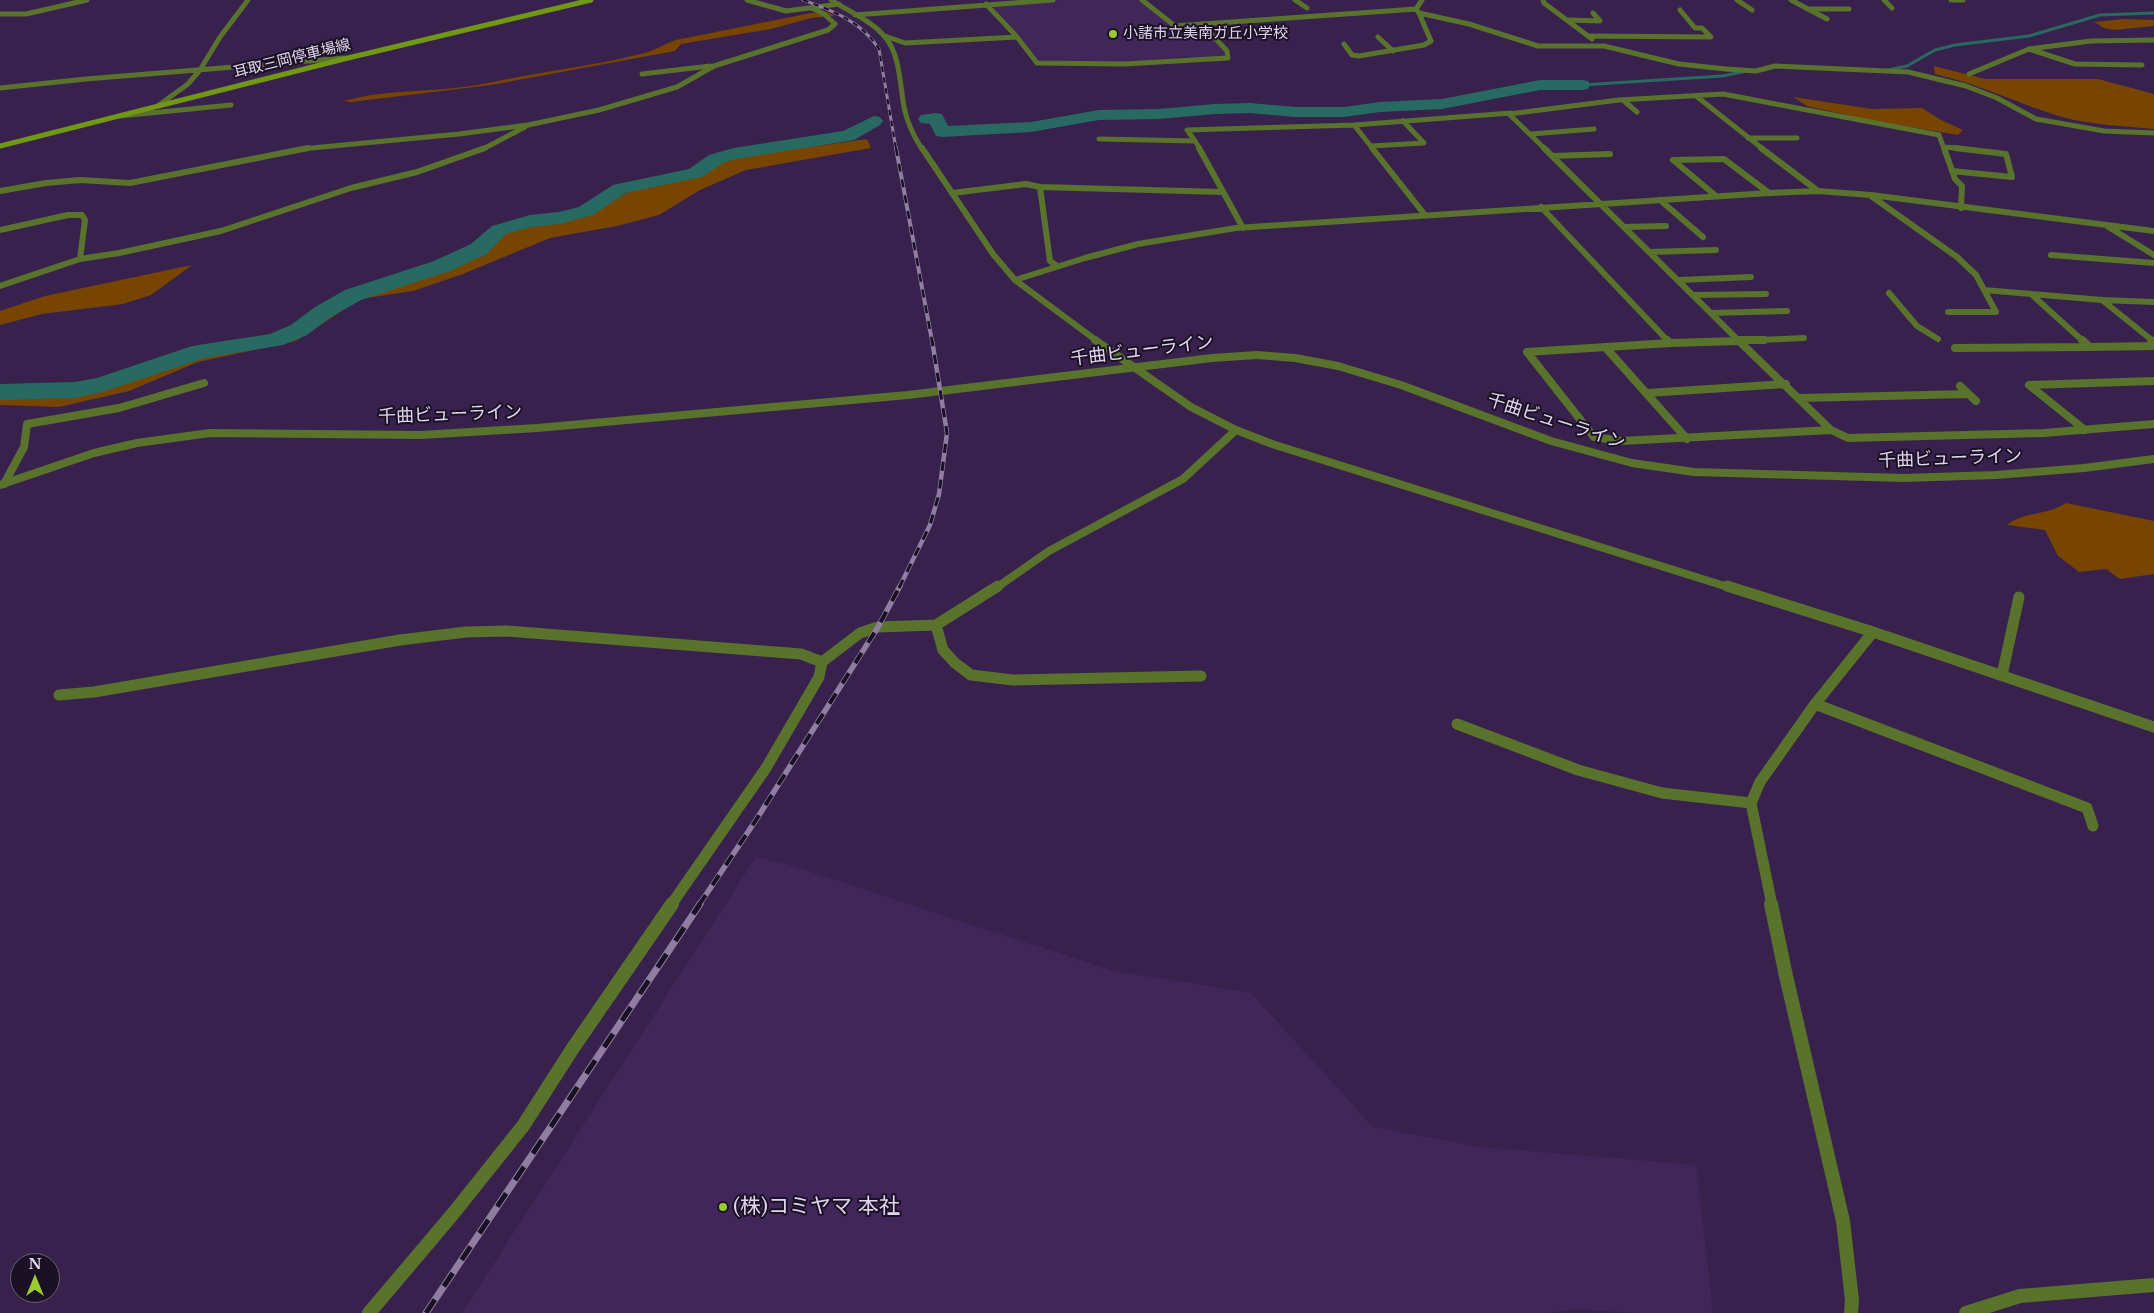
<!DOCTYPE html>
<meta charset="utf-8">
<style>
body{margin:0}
#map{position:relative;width:2154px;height:1313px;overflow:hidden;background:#38224d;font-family:"Libre Baskerville",serif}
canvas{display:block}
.north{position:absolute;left:10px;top:1253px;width:50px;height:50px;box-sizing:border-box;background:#1b1124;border:1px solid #6a5f75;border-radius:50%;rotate:0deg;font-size:14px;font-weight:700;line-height:20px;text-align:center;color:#e0d3ef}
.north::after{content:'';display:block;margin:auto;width:18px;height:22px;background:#9bcb33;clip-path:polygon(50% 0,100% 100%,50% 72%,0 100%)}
</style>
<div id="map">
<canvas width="2154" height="1313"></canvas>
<div class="north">N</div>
</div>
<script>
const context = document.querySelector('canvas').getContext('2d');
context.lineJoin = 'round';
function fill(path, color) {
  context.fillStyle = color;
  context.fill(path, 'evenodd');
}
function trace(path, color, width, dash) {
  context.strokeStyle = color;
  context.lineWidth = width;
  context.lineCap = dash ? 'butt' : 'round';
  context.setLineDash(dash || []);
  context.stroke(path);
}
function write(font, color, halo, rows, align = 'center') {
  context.font = font + ' "Libre Baskerville","Noto Sans JP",serif';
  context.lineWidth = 4;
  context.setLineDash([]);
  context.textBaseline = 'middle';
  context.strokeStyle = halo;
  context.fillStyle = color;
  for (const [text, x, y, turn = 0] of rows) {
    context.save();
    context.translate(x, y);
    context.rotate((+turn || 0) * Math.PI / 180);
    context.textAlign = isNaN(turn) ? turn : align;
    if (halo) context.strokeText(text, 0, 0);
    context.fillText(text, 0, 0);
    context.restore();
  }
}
fill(new Path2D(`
 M1063,0H1140L1174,26L1201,25L1218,42L1226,55L1218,58L1193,59L1190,56L1133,62H1040L992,5Z
 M756,857L786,864L1113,971L1251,993L1373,1127L1480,1147L1696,1165L1713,1313H1635L1575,1309L1550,1313H462Z`), '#412759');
fill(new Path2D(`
 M828,12L835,16L811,18L771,29L681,44L675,51L491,85L351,102L344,101C391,88 440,93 488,83C540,72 593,66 645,53C655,50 665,44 676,40L811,13Z
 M2124,19L2154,20V26L2114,30L2104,28L2094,22Z
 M1934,66L1985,79H2098L2154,94V129C2124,126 2091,125 2062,117C2019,104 1979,84 1935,74Z
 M1793,97L1872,109L1922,108L1941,120L1963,130L1958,135L1875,121L1807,106Z
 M867,139L871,148L746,170L700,190L659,215L617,226L550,238L463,274L413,291L360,299L296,341L198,362L129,391L59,407L0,405V394L47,392L107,387L173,361L198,354L234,349L277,334L359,286L469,258L486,251L507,231L603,207L635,188L679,176L731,158Z
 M192,265L151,295L123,304L42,314L0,325V311L45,296Z
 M2066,503L2154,521V574L2120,579L2106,569L2079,572L2058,556L2045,530L2007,525C2024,511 2047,516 2066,503Z`), '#774500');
trace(new Path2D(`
 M1888,70L1907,66L1935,50L1955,45L2029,36L2100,15L2154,13
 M1582,85L1722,76L1747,71`), '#286962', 3);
fill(new Path2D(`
 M1540,80H1582L1588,81L1590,85L1588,89L1582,90H1540L1442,109L1380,112L1344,117H1296L1249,113L1215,114L1159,119L1099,120L1031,132L942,137L936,136L930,124L921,123L918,119L921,115L936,113L942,114L948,126L1031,122L1099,110L1159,109L1215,104L1249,103L1296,107H1344L1380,102L1442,99Z
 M874,116L880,117L883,121L880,125L854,140L848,141L736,159L723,163L702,177L626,193L593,215L560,224L532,227L506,234L487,254L450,271L361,300L331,317L307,335L283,345L205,358L102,392L75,398L0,400V384L75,382L97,378L192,346L270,334L291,325L315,307L345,290L434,261L471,244L492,226L530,215L559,212L579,207L613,185L689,169L709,155L734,148L843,131Z`), '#286962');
trace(new Path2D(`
 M747,0L786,11L839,4
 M1142,0L1175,26L1416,9L1419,13L1469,24L1538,46H1604L1679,64L1726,69L1756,71L1775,66L1908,72L1966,86L1997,98L2036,119L2104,131L2154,133
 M1295,0L1307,8
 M1543,0L1544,3L1592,39
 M1737,0L1752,10
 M1791,0L1827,19
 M1884,0L1892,8
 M1951,0H1963
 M1416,9L1422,0
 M1807,9H1849
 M0,14H26L87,0
 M855,15L1053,0
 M1568,20L1600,21L1593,13
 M885,36L905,43L1017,37L986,4
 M1589,36L1711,37L1702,28H1695L1680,10
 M1017,37L1037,63L1124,64L1228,58L1227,51L1202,24
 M1378,37L1393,51
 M1344,44L1352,55L1359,56L1424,45L1431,41L1419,13
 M2142,65L2075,64L2029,49L2091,41L2154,40
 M642,74L710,66
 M1969,74L2029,49
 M0,88L86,79L345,58
 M1696,96L1763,149
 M1623,100L1637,112
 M159,105L188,84L200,70L220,37L248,0
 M120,116L231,105
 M1354,125L1511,113
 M1531,134L1594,129
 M1748,138H1797
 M1099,139L1195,141L1200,149
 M1195,141L1187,130L1354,125L1373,149
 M1371,146L1424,143L1403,121
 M1944,147L1966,149
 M301,149L459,134L528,125L599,110L677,87L714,66L828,30L835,24L824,14L812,8
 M483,149L525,127
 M1545,149L1509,114L1619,100L1723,94L1939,135L1944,149`), '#59722c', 5);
trace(new Path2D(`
 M1199,148L1243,228
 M1372,148L1425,215
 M1544,148L1739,341L1804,338
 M1761,148L1818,191
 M1944,148L1955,179L1962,186L1961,208
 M1552,156L1610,154
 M1952,171L2012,177L2006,154L1955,148
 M1040,187L1050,261L1057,266
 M0,191L46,183L80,180L130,183L308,148
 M952,193L1026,184L1040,187L1223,192
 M1716,196L1673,160L1724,159L1769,193
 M1871,196L1957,257L1976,275L1996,312H1948
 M1660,200L1703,237
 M1541,207L1668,341
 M2107,226L2154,255
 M1624,227L1666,226
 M0,230L68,215H82L85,220L80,259
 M1650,252L1716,250
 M2051,255L2154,263
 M1015,280L1085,258L1138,244L1236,228L1769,193L1818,191L1871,195L2154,231
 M1679,280L1751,277
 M0,286L80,259L119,253L221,231L351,188L417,172L485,148
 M1984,290L2102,300L2154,302
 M1889,293L1917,326L1938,339
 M2031,294L2083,341
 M1693,295L1766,294
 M2102,300L2153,341
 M1711,313L1787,311
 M1735,341H1739`), '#59722c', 6);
trace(new Path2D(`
 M1667,340L1670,343
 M1738,340H1764
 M2082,340L2090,347L2154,346
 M2151,340L2154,342
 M1739,341L1831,430L1621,441L1594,437L1527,352L1670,343Z
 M1606,348L1687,439
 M1955,348L2090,347
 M1960,386L1976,401
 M1647,393L1786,384
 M1800,398L1968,394
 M1831,430L1848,438L2044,433L2154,424
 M2085,430L2029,385L2154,381
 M4,484L24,447L27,424L119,408L204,383
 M996,588L1049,551L1183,479L1236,430`), '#59722c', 8);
trace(new Path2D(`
 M936,625L943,650L955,663L971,675L1013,680L1201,676
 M822,662L860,633L878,627L936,625L998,586
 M2002,675L2019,597
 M59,695L94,692L400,640
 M1815,704L2087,808L2093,826
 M1457,724L1578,770L1662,793L1751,803`), '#59722c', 11);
trace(new Path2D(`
 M831,0C848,11 872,21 885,37C900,54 900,85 904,107C907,122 914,137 922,149`), '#59722c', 5);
trace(new Path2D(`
 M922,148L993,254L1015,280L1097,341`), '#59722c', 6);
trace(new Path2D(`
 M1095,340L1191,407L1236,430L1272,444L1731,588
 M0,485L94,453L137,443L210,433L421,435L537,428L908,395L1212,358L1257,355L1295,358L1338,366L1401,385L1551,441L1632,463L1694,472L1903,478L1996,475L2084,468L2154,459`), '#59722c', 8);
trace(new Path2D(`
 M1727,586L1873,632L2154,727
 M400,640L466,632L507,631L801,654L822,662L819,677L766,768L671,905
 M1772,905L1751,803L1760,782L1815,704L1873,632`), '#59722c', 11);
trace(new Path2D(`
 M1771,904L1786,976L1843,1221L1852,1300L1851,1313
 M369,1313L452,1215L523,1126L573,1048L672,904
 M1966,1313L2020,1296L2154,1285`), '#59722c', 14);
trace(new Path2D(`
 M0,146L348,58L591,0`), '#719815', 5);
const railFar4 = new Path2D(`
 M803,0C833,11 861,21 879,49L896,149`);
const railFar3 = new Path2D(`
 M896,148L932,341`);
const railFar2 = new Path2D(`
 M899,588L930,525L939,494L947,433L932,340`);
const railFar1 = new Path2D(`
 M699,905L756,820L878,627L900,586`);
const rail = new Path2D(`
 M426,1313L700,904`);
trace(railFar4, '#8f7ea1', 3);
trace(railFar3, '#8f7ea1', 4);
trace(railFar2, '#8f7ea1', 4.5);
trace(railFar1, '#8f7ea1', 5.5);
trace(rail, '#8f7ea1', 7);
trace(railFar4, '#1b1124', 2, [5.5]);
trace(railFar3, '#1b1124', 2.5, [8]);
trace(railFar2, '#1b1124', 3, [9]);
trace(railFar1, '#1b1124', 4, [12]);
trace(rail, '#1b1124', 5, [16]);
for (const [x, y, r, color] of [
 [1113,34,5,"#9bcb33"],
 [723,1207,5,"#9bcb33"]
]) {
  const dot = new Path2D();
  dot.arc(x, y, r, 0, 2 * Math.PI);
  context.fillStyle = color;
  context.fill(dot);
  trace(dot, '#1b1124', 2);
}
write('15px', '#e0d3ef', '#1b1124', [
 ["小諸市立美南ガ丘小学校",1123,34]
], 'left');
write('15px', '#e0d3ef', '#1b1124', [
 ["耳取三岡停車場線",292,59,-14]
]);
write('18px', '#e0d3ef', '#1b1124', [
 ["千曲ビューライン",1142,351,-7],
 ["千曲ビューライン",450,415,-2],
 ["千曲ビューライン",1556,422,18],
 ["千曲ビューライン",1950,459,-2]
]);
write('21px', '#e0d3ef', '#1b1124', [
 ["(株)コミヤマ 本社",733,1207]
], 'left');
</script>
